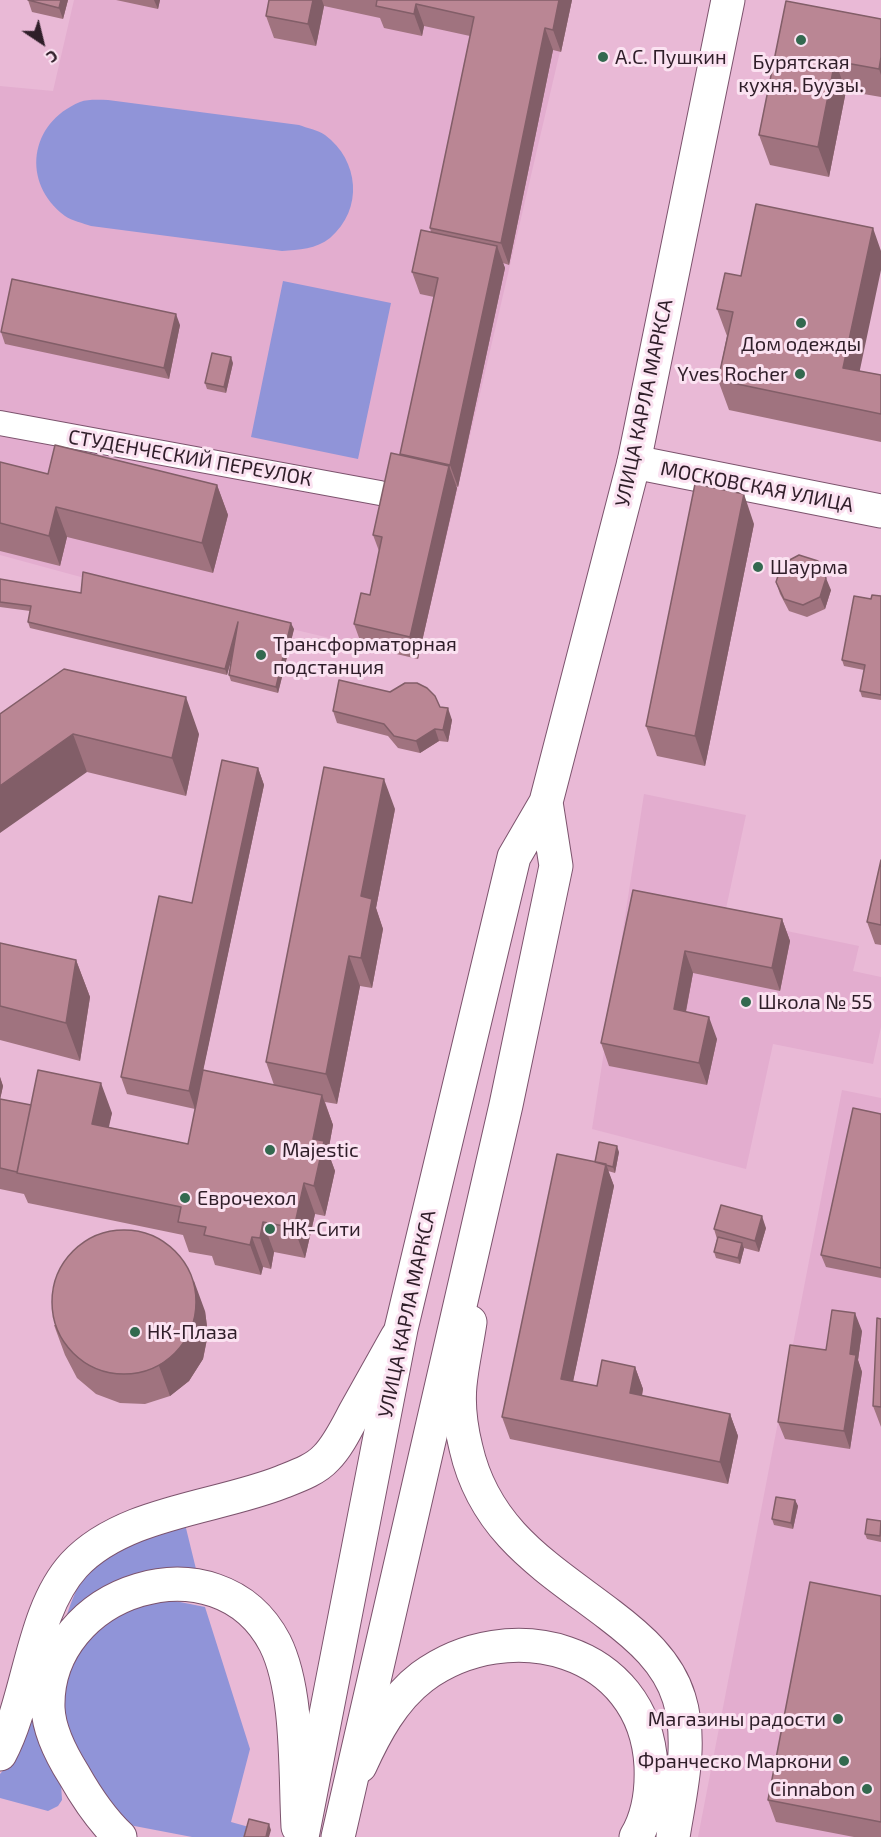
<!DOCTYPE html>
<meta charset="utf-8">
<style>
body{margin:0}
#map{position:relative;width:881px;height:1837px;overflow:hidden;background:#e9b9d6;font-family:"Exo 2",sans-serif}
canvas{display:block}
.north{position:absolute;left:12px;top:12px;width:60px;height:60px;-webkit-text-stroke:4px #fbe2f1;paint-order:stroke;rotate:145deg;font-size:16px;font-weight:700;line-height:24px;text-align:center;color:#2f1e29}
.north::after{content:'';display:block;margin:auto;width:21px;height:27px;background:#2f1e29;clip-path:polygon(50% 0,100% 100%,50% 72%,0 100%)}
</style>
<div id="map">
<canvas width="881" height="1837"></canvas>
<div class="north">С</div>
</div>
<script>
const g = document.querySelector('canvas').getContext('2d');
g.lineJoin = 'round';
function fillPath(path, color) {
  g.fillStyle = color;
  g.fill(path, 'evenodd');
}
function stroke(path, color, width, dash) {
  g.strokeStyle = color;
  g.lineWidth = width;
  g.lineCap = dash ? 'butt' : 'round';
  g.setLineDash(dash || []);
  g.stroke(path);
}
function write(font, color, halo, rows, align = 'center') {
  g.font = font + ' "Exo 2",sans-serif';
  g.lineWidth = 6;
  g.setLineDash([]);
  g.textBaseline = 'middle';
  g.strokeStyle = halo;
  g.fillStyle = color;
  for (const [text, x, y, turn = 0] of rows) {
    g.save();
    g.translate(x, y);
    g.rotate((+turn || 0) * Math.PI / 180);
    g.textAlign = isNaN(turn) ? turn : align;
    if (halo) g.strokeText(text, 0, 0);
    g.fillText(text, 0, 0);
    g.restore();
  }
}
const built = new Path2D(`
 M74,0H572L418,659L136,592L0,555V86L53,91Z
 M644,794L746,815L724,918L859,946L853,971L881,977V1027L873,1064L773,1044L746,1169L592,1129Z
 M842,1090L881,1098V1837H698Z`);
const green = new Path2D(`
 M108,100L299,125C307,128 318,130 325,135C359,160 364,209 330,238C316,249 299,250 282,251L91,226C83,223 72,221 65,216C21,183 29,123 80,102C88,99 99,100 108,100Z
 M283,281L391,303L358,459L251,437Z
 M185,1524L196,1569H170L61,1633C66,1618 71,1600 79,1585C101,1548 147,1537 185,1524Z
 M170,1600L205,1607L250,1749L231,1822L249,1827L246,1837H192L124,1824L99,1797L62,1720L64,1688L80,1647L125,1609Z
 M35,1698L61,1783L62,1800L58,1806L48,1811L0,1798V1774L12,1760Z`);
const street = new Path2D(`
 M0,423L380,493`);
const secondary = new Path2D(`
 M634,462L881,511
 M470,1322C467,1343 462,1364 460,1385C458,1406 461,1428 466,1448C485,1532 547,1567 610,1615C639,1637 668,1662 679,1698C693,1743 680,1792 673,1837
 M0,1754C30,1698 31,1612 74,1565C123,1512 217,1508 282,1482C297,1476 315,1470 326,1458C338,1446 347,1427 355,1412C369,1387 383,1362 397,1337
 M360,1766C375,1733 393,1699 422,1677C509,1613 645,1648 651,1766C652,1791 649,1815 636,1837
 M120,1837C101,1819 87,1798 74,1775C62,1756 49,1731 48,1708C45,1589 218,1534 275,1643C299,1691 295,1774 298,1827`);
const primary = new Path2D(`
 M302,1837L401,1329L514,857L546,802L634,462L728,0
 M338,1837L506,1105L556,866L546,802`);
const wall = new Path2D(`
 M28,0H68L63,19L32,12Z
 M116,0H160L158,9Z
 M269,0H572L561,52L553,50L509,265L503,263L505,268L458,487L456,486L457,488L418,659L362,646L354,624L370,595L379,551L373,535L401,455L400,454L434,297L420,294L412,272L431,232L430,228L470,36L424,26L422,36L384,28L380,18L324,6L316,46L274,38L266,16Z
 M786,1L881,19V97L846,91L829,177L770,165L759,135Z
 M725,273L860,371L881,375V442L729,410L718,380L727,336L717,309Z
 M180,325L169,379L5,344L1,332Z
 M233,363L226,393L207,389L205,383Z
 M0,462L48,474L217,485L228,515L213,573L67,537L60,566L0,551Z
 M754,524L705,766L657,756L646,726Z
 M0,579L294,629L278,693L231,681L229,675L232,657L227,675L30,628L28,622L30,611L0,607Z
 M776,582L831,590L825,609L807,617L789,611L780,594Z
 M881,596V700L862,697L860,691L864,670L844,666L842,660L871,599Z
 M440,707L452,720L448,742L439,741L420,753L398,748L388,736L337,723L333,711Z
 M0,714L199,734L186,796L87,772Z
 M258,768L264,785L203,1070L274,1085L266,1062L395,809L376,908L383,929L372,988L360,986L337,1104L325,1102L333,1125L328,1152L335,1171L325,1216L315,1214L305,1258L274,1252L271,1269L263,1267L261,1275L215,1265L212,1256L189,1252L183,1235L28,1203L24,1194L0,1189V1077L3,1086L0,1099L31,1105L112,1113L108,1127L188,1144L195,1109L127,1094L121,1077L192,903Z
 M881,860V945L875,944L867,922Z
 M633,890L782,919L790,941L780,991L693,973L686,1012L717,1039L707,1085L609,1066L601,1043Z
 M0,943L76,960L90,997L80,1061L0,1040Z
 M881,1114V1278L826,1267L821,1255Z
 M619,1152L615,1173L608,1171L614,1186L573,1381L597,1386L635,1367L643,1389L642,1396L730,1414L738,1436L728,1484L510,1439L502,1417L595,1162Z
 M766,1228L759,1252L744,1248L740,1264L716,1258L714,1252L717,1239L714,1229Z
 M205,1311L208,1334L203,1359L189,1381L170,1396L145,1404L120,1403L96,1394L77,1378L65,1355L54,1325Z
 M881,1319V1427L873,1406Z
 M862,1331L858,1360L862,1372L850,1449L785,1439L778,1422L826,1350Z
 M795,1500L798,1506L793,1529L774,1525L772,1519Z
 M881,1521V1542L867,1539L865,1534Z
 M881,1596V1837H854L776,1822L768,1800Z`);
const shadedWall = new Path2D(`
 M61,0H68L63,19L59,8Z
 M154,0H160L158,9Z
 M313,0H322L324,6L316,46L308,24Z
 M559,0H572L561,52L553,30Z
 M416,4L424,26L422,36L414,14Z
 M545,28L553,50L509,265L501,243Z
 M881,57V75L879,69Z
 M835,61L846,91L829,177L818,147Z
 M873,228L881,251V270L854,398L843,368Z
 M497,246L505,268L458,487L450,465Z
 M176,314L180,325L169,379L164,368Z
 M231,357L233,363L226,393L224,387Z
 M449,466L457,488L418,659L410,637Z
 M217,485L228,515L213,573L202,543Z
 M744,494L754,524L705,766L695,736Z
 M56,507L67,537L60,566L49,536Z
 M826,578L831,590L825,609L820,597Z
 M238,622L240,628L227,675L225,669Z
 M291,623L294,629L278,693L276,687Z
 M186,697L199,734L186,796L172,758Z
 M448,708L452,720L448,742L443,730Z
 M435,729L439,741L420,753L416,741Z
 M73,734L87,772L0,833V786Z
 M258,768L264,785L195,1109L189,1091Z
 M384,779L395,809L376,908L383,929L372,988L361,958V896Z
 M782,919L790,941L780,991L772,968Z
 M685,951L693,973L682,1031L674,1009Z
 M349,956L360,986L337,1104L326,1074Z
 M76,960L90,997L80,1061L66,1023Z
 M709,1017L717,1039L707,1085L699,1063Z
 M0,1077L3,1086L0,1100Z
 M101,1083L112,1113L103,1154L92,1124Z
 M322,1095L333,1125L328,1152L335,1171L325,1216L314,1186L313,1139Z
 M617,1146L619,1152L615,1173L613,1167Z
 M606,1164L614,1186L569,1401L561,1379Z
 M304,1183L315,1214L305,1258L294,1228Z
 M762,1216L766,1228L759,1252L755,1241Z
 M263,1222L274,1252L271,1269L260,1238Z
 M252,1237L263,1267L261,1275L250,1245Z
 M742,1243L744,1249L740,1264L738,1258Z
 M194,1281L205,1311L208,1334L203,1359L189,1381L170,1396L159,1366Z
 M855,1313L862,1331L858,1360L862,1372L850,1449L844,1431L850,1354Z
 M635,1367L643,1389L638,1415L630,1393Z
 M730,1414L738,1436L728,1484L720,1462Z
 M795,1500L798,1506L793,1529L791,1523Z
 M269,1824L271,1830L269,1837H266Z`);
const building = new Path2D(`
 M28,0H61L59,8Z
 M269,0H313L308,24L266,16Z
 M377,0H559L553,30L545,28L501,243L430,228L474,17L416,4L414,14L376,6Z
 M786,1L881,19V57L879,69L835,61L818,147L759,135Z
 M756,204L873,228L843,368L881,375V414L718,380L733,312L717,309L725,273L741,276Z
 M421,230L497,246L450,465L400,454L438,278L412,272Z
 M12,279L176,314L164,368L1,332Z
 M212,353L231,357L224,387L205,383Z
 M55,445L217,485L202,543L56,507L49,536L0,523V462L48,474Z
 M391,453L449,466L410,637L354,624L361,593L370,595L382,537L373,535Z
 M695,484L744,494L695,736L646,726Z
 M799,555L818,561L826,578L820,597L803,605L784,599L776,582L782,564Z
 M83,572L291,623L276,687L229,675L238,622L225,669L28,622L31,606L0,602V579L81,593Z
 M872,595L881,596V695L860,691L865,665L842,660L854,596L871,599Z
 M64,669L186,697L172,758L73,734L0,786V714Z
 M339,680L390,692L405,683H417L427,688L435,696L440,707L448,708L443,730L435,729L416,741L394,736L384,724L333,711Z
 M222,760L258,768L189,1091L121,1077L159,896L192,903Z
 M324,767L384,779L361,896L372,899L361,958L349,956L326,1074L266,1062Z
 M881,860V925L867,922Z
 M633,890L782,919L772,968L685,951L674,1009L709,1017L699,1063L601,1043Z
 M0,943L76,960L66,1023L0,1006Z
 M38,1070L101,1083L92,1124L188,1144L203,1070L322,1095L313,1139L324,1141L314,1186L304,1183L294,1228L263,1222L260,1238L252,1237L250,1245L204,1235L206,1227L178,1222L181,1207L17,1173Z
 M0,1099L31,1105L17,1172L0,1168Z
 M853,1108L881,1114V1268L821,1255Z
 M599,1142L617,1146L613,1167L595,1162Z
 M557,1154L606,1164L561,1379L597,1386L602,1360L635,1367L630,1393L730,1414L720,1462L502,1417Z
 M721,1205L762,1216L755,1241L714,1229Z
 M52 1302a72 72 0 1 1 144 0a72 72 0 1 1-144 0Z
 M718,1237L742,1243L738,1258L714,1252Z
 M832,1310L855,1313L850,1354L856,1355L844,1431L778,1422L790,1345L826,1350Z
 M877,1318L881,1319V1407L873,1406Z
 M776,1497L795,1500L791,1523L772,1519Z
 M867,1519L881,1521L880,1536L865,1534Z
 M810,1582L881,1596V1822L768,1800Z
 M249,1819L269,1824L266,1837H244Z`);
const markers = [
 [801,40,6,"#33694f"],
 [603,57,6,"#33694f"],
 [801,323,6,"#33694f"],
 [800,374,6,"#33694f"],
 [758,567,6,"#33694f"],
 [261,655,6,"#33694f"],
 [746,1002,6,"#33694f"],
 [270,1150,6,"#33694f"],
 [185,1198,6,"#33694f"],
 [270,1229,6,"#33694f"],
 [135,1332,6,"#33694f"],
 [838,1719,6,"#33694f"],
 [844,1761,6,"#33694f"],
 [867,1789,6,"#33694f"]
];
const poiNames = [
 ["А.С. Пушкин",615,57],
 ["Бурятская",801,62,"center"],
 ["кухня. Буузы.",801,85,"center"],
 ["Дом одежды",801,344,"center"],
 ["Yves Rocher",788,374,"right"],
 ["Шаурма",770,567],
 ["Трансформаторная",273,644],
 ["подстанция",273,667],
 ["Школа № 55",758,1002],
 ["Majestic",282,1150],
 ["Еврочехол",197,1198],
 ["НК-Сити",282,1229],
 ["НК-Плаза",147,1332],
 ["Магазины радости",826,1719,"right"],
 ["Франческо Маркони",832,1761,"right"],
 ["Cinnabon",855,1789,"right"]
];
const streetNames = [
 ["УЛИЦА КАРЛА МАРКСА",644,403,-78],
 ["СТУДЕНЧЕСКИЙ ПЕРЕУЛОК",190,458,10],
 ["МОСКОВСКАЯ УЛИЦА",757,487,11],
 ["УЛИЦА КАРЛА МАРКСА",407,1314,-78]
];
fillPath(built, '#e3adcf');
fillPath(green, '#9094d8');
stroke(street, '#7c536d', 26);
stroke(secondary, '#7c536d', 35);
stroke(primary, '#7c536d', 35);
stroke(street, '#fff', 24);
stroke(secondary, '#fff', 33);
stroke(primary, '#fff', 33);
fillPath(wall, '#a0737f');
fillPath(shadedWall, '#825e68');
fillPath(building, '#ba8694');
stroke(building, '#825e68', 1.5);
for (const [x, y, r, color] of markers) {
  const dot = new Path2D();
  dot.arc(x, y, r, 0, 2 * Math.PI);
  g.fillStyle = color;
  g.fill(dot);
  stroke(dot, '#fbe2f1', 2);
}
write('20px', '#2f1e29', '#fbe2f1', poiNames, 'left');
write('20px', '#2f1e29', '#fbe2f1', streetNames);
</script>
